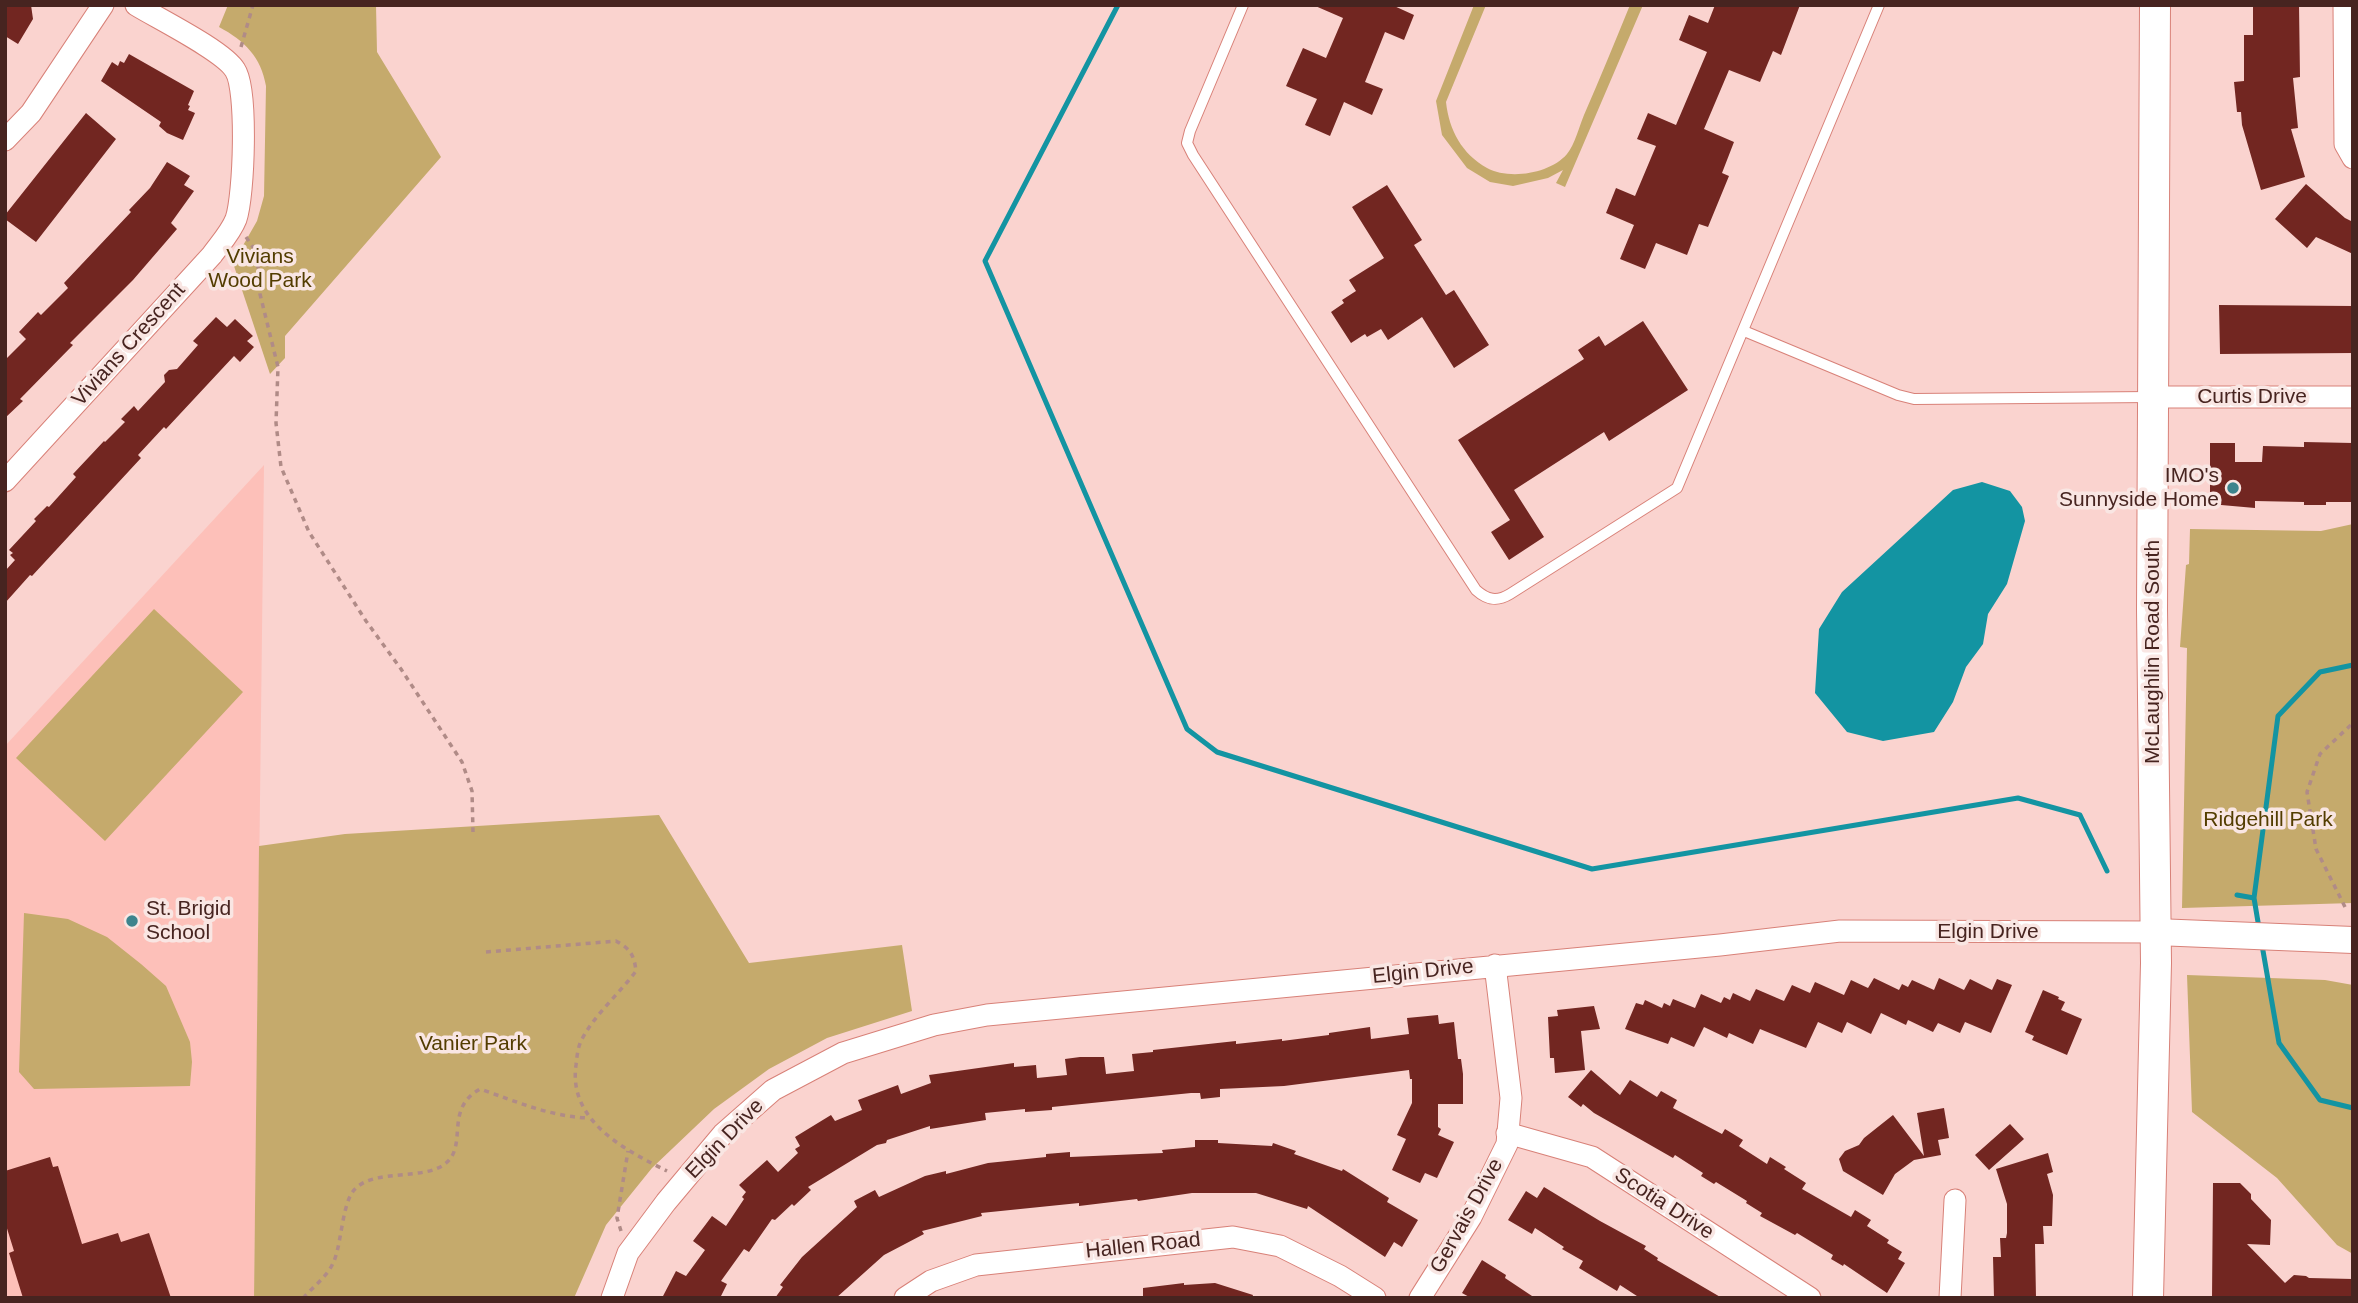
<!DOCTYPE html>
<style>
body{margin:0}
#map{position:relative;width:2358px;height:1303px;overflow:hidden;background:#fad3cf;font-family:Arial,sans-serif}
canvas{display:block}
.frame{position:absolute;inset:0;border:7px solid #472420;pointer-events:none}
</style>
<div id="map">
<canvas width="2358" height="1303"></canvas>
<div class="frame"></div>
</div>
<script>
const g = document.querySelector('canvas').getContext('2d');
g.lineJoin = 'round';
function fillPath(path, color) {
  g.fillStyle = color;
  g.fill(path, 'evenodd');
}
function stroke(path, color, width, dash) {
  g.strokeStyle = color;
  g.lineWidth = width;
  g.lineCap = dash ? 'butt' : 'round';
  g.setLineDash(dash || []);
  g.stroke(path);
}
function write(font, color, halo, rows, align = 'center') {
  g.font = font + ' Arial,sans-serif';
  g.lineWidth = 7;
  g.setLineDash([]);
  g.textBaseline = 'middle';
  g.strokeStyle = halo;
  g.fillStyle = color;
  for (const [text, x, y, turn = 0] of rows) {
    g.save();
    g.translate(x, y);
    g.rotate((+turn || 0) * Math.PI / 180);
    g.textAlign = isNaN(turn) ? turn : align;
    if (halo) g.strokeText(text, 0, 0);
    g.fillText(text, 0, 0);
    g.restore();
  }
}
const built = new Path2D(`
 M264,465L254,1298H5V746Z`);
const green = new Path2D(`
 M228,5H376L377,52L441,157L285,336V358L270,374L233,263L257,221L264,196L266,86C261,57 245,41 219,27Z
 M1474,5H1486L1446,102C1449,130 1462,154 1487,168C1509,180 1550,174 1567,154C1575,144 1579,127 1584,115C1600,78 1615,42 1630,5H1643L1565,187L1556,183L1563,170L1548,178L1513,186L1490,182L1467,168L1442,135L1436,101Z
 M2353,524V903L2182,908L2187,648L2180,647L2186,565L2189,564L2190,529L2321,531Z
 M154,609L243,692L105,841L16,758Z
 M659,815L749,963L902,945L912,1011L827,1038L769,1069L714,1109L652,1168L606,1225L574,1298H254L259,846L345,834Z
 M24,913L68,919L107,937L141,964L166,986L190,1042L192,1062L190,1086L34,1089L19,1072Z
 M2187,975L2325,980L2353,985V1254L2337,1245L2277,1178L2192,1112Z`);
const water = new Path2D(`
 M1982,482L2010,491L2022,507L2025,521L2007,584L1988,614L1983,644L1966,667L1953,702L1934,732L1883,741L1847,732L1815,693L1819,629L1842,592L1953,490Z`);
const stream = new Path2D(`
 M1118,5L985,261L1187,729L1217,752L1592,869L2018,798L2080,815L2107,871
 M2237,895L2254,898
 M2259,928L2254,898L2278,716L2320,672L2353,665
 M2262,945L2279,1043L2320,1100L2353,1108`);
const building = new Path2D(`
 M8,5H31L33,19L18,44L5,36V10Z
 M1313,5H1392L1414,15L1404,40L1385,32L1365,82L1383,89L1372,115L1344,102L1330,136L1305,125L1317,99L1286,86L1303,48L1326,58L1343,18Z
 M1715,5H1800L1781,55L1773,51L1760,82L1729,70L1704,129L1734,142L1722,173L1729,176L1708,227L1699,224L1687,255L1656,243L1645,269L1620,259L1634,225L1606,213L1616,188L1635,196L1656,146L1637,139L1648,113L1676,125L1707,52L1679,40L1689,15L1708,23Z
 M2253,5H2299L2300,77L2293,78L2298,128L2291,129L2305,177L2261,190L2242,125L2241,112H2237L2234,82L2244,81V35H2253Z
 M129,54L194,91L188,105L190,106L188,110L195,113L183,140L167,133L159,126L161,122L101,81L112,62L118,66L120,61L124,63Z
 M86,113L116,139L36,242L5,219V215Z
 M167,162L190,176L184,185L194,191L171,223L177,229L133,280L70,343L73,345L20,399L23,401L5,418V360L26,339L19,332L38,312L41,315L68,288L64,283L131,212L129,210L150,188Z
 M2306,184L2345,218L2353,222V254L2316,237L2307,248L2275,219Z
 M1387,185L1422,240L1414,245L1446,295L1454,290L1489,345L1454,368L1422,317L1388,340L1381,329L1367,337L1365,334L1351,343L1331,312L1344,303L1342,300L1356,291L1349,280L1384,258L1352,207Z
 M2219,305L2353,306V353L2220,354Z
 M216,317L227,327L235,319L253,336L247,341L254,347L240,362L234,356L166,429L164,427L138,455L141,458L32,576L30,575L5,603V571L15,560L10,555L13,553L9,550L36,521L34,519L47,506L49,507L76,477L73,474L104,441L105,442L125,422L121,419L134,406L138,411L165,382L164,375L169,370L177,369L198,345L193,341Z
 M1643,321L1688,390L1609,441L1604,432L1514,490L1544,537L1509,560L1491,532L1510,520L1458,440L1584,359L1578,350L1599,336L1605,346Z
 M2304,442L2353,443V502H2326V505H2304V502L2255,501V508L2210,504V443H2235V462H2262L2263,446L2304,447Z
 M1874,978L1899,990L1902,984L1908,987L1912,980L1934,990L1939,978L1964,990L1970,979L1992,990L1997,979L2012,985L1991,1033L1965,1022L1960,1033L1938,1023L1933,1032L1908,1020L1906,1025L1881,1013L1871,1034L1847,1022L1842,1033L1818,1022L1806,1048L1760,1029L1753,1044L1729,1033L1727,1038L1704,1027L1694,1047L1671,1037L1668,1044L1625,1029L1636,1003L1643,1005L1645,1000L1662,1008L1664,1003L1670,1006L1673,999L1695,1008L1701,994L1721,1003L1724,997L1730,1000L1733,993L1750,1001L1756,989L1784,1001L1792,985L1810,993L1815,982L1844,995L1851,980L1868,988Z
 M2043,990L2059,997L2058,999L2065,1002L2061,1010L2082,1019L2067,1055L2032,1040L2034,1036L2025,1032Z
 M1594,1006L1600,1029L1581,1031L1585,1070L1555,1073L1554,1058H1550L1548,1017L1558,1016L1557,1010Z
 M1438,1015L1439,1024L1454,1022L1458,1059H1461L1463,1074V1104H1438V1127L1441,1129L1438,1135L1454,1142L1437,1178L1425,1173L1420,1183L1392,1170L1406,1139L1397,1135L1412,1103V1079H1410L1409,1070L1284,1086L1220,1089V1097L1201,1099L1200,1093H1191L1052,1107V1110L1025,1112V1109L985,1113L986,1120L930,1129V1126L887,1140L886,1143L877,1145L808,1187L811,1190L794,1206L792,1204L775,1220L772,1219L749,1252L744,1249L721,1281L727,1284L720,1298H662L676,1271L686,1276L705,1250L693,1241L703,1228L712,1216L726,1226L744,1199L742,1197L746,1192L739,1185L767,1160L778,1172L798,1153L795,1149L800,1146L795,1137L831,1115L835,1121L862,1110L858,1100L898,1085L901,1094L931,1083L929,1075L1014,1063V1067L1036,1065L1037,1078L1067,1075L1065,1059L1080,1057H1104L1106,1074L1134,1071L1132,1054L1153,1052V1050L1236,1041V1044L1282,1039V1041L1329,1035V1033L1370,1027L1371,1039L1409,1034L1407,1018Z
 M1591,1070L1620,1095L1630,1080L1657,1097L1661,1091L1677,1100L1673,1108L1722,1134L1725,1129L1743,1140L1739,1146L1767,1164L1770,1157L1786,1167L1784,1169L1806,1183L1802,1189L1851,1217L1855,1210L1871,1220L1867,1226L1889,1240L1887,1243L1902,1252L1898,1259L1905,1263L1887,1293L1844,1264L1843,1266L1831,1259L1833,1255L1797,1233L1795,1235L1760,1216L1762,1213L1746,1203L1747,1201L1716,1182L1714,1184L1701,1176L1703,1173L1675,1155L1673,1158L1645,1142L1594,1113L1583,1104L1581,1107L1568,1097Z
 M1944,1108L1949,1138L1938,1140L1941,1155L1914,1160L1895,1174L1883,1195L1843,1171L1839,1159L1845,1151L1859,1145L1864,1138L1893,1115L1924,1156L1917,1113Z
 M2010,1124L2024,1139L1989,1170L1975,1155Z
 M1195,1140H1218V1143L1272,1146L1273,1143L1296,1151L1294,1154L1342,1171L1343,1169L1389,1198L1387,1202L1418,1220L1402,1247L1394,1242L1385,1257L1308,1206L1307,1209L1256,1193H1192L1138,1201L1137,1199L1079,1206V1203L981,1213L982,1216L922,1231L924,1234L884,1255L836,1298H775L783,1287L780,1285L802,1257L857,1207L854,1201L875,1190L879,1197L925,1176L946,1171V1174L988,1163L1046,1157V1154L1070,1152V1157L1163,1153L1162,1150L1195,1147Z
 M2048,1153L2053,1172L2047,1174L2053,1195L2052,1226H2043L2044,1244H2035L2036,1298H1994L1993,1257H2001L2000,1238H2006L2007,1233V1204L1996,1169Z
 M50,1157L53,1167L58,1166L82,1244L118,1233L121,1242L149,1233L171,1298H23L9,1253L14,1251L5,1222V1171Z
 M2213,1183H2240L2251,1194V1199L2271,1220L2270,1245L2247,1244L2285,1283L2294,1275L2306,1276L2309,1278L2353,1279V1298H2212Z
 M1544,1187L1600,1221L1646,1246L1644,1249L1658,1258L1657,1260L1722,1298H1640L1620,1285L1617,1291L1579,1268L1583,1261L1562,1249L1564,1247L1535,1228L1532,1234L1508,1220L1526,1191L1537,1198Z
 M1482,1260L1506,1275L1505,1278L1535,1298H1471L1462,1293Z
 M1184,1283V1285L1215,1283L1253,1295L1252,1298H1143V1288Z`);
const path = new Path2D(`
 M241,47L253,5
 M246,237L257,253L260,294L278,367L276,423L281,467L309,532L366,621L401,669L462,762L472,791L473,832
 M2345,907L2316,849L2307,792L2320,754L2353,723
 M486,952L616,941C630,949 634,954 636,971C619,994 596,1013 582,1039C578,1046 577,1056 576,1065C568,1121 625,1150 667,1171
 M621,1231L617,1218L628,1151
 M303,1298C314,1286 328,1276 334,1261C342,1242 342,1202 355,1189C375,1168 426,1181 446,1163C468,1145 444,1109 480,1089C518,1102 548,1116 588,1118`);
const service = new Path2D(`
 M1243,5L1190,131L1187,143L1193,155L1476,590C1487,600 1497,602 1510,594L1677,488L1879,5
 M1744,331L1898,395L1914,399L2151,397`);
const minor = new Path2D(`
 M2344,5L2345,144L2353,158
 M5,140L31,113L103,5
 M2152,397H2353
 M5,481L212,255C220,244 231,232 236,219C244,196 248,89 235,70C224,51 157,18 136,5
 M1507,1133L1592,1157L1810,1298
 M612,1298L628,1253L666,1202L723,1134L773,1090L843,1053L934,1025L987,1015L1720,945L1840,931L2156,932
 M905,1298L931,1281L976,1265L1233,1237L1280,1246L1340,1276L1375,1298
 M1420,1298L1471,1217L1507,1144L1511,1098L1495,965
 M1950,1298L1955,1200`);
const tertiary = new Path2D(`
 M2156,932L2353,940`);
const secondary = new Path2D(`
 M2148,1298L2156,963L2152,609L2155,5`);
const markers = [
 [2233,488,7,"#3d848d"],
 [132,921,7,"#3d848d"]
];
const parkNames = [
 ["Vivians",260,257],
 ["Wood Park",260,281],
 ["Ridgehill Park",2268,820],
 ["Vanier Park",473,1044]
];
const streetNames = [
 ["Vivians Crescent",129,345,-48],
 ["Curtis Drive",2252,397],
 ["McLaughlin Road South",2153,652,-90],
 ["Elgin Drive",1988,932],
 ["Elgin Drive",1423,972,-6],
 ["Elgin Drive",725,1139,-46],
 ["Scotia Drive",1664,1204,33],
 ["Gervais Drive",1467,1216,-61],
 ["Hallen Road",1143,1246,-6]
];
const poiNames = [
 ["IMO's",2219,476],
 ["Sunnyside Home",2219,500],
 ["St. Brigid",146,909,"left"],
 ["School",146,933,"left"]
];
fillPath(built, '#fdc0b9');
fillPath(green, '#c5aa6c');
fillPath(water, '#1394a2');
stroke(stream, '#1394a2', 5);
fillPath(building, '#722621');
stroke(service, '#d88178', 12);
stroke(minor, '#d88178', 23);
stroke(tertiary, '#d88178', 28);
stroke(secondary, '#d88178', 32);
stroke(path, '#b08b87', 3.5, [5, 5]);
stroke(service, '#fff', 10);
stroke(minor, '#fff', 21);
stroke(tertiary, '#fff', 26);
stroke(secondary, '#fff', 30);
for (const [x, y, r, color] of markers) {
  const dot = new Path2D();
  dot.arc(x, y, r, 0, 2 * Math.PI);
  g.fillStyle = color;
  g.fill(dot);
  stroke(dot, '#f9e6e3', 2.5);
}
write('21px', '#533d00', '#f9e6e3', parkNames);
write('21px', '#472420', '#f9e6e3', streetNames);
write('21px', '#472420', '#f9e6e3', poiNames, 'right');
</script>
